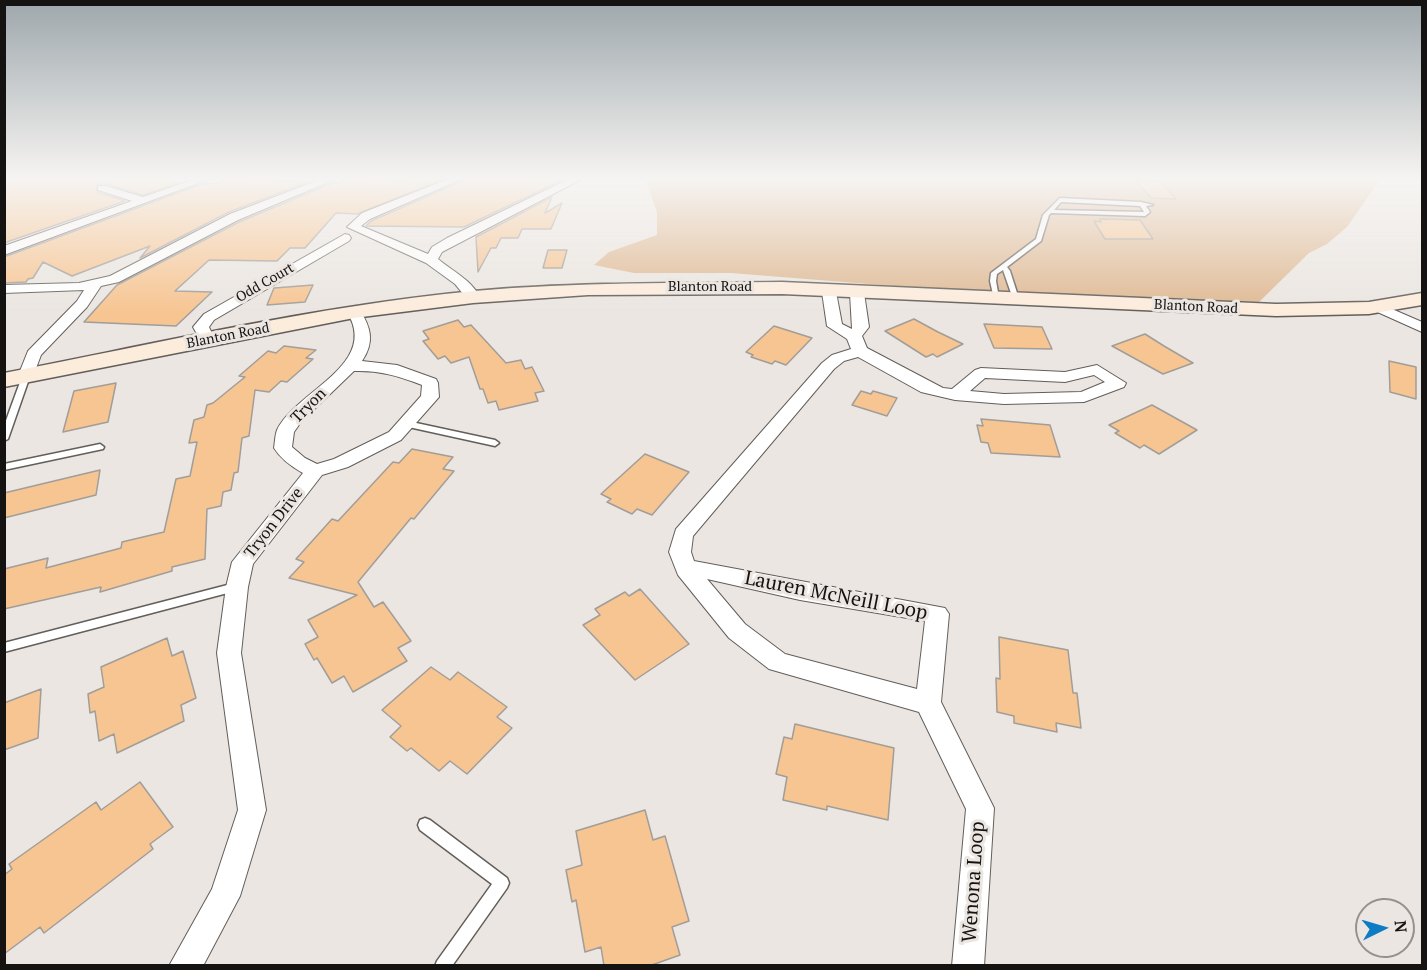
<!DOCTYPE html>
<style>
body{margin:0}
#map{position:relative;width:1427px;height:970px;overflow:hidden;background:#ebe6e1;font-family:"PT Serif",serif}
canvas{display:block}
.frame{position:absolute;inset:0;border:6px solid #151312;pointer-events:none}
.north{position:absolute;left:1355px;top:898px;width:60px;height:60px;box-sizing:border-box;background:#ebe6e1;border:2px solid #95928e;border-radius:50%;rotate:85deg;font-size:16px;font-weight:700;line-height:24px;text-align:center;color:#151312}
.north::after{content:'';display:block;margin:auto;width:21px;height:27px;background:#0e7bc5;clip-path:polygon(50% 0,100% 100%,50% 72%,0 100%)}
</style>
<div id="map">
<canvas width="1427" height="970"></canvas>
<div class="frame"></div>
<div class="north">N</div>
</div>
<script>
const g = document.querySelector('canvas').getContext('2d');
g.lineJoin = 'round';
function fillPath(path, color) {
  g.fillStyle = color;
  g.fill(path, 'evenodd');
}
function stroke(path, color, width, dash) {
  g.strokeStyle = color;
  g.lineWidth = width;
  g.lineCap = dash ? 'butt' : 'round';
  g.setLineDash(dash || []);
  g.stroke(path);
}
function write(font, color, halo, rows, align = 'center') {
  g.font = font + ' "PT Serif",serif';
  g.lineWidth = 6;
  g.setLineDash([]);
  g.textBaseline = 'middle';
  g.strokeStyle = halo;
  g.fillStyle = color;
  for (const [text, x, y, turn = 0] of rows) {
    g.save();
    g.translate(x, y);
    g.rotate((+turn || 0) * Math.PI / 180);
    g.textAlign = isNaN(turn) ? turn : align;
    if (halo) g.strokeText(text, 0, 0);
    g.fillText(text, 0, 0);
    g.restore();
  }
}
const green = new Path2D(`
 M647,178H1381L1347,227L1327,244L1309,253L1259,302L969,292L731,273H634L594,265L609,252L657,235V212L645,179Z`);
const building = new Path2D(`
 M4,178H171V182L178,183L143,195L107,184H98L96,186L97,192L125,201L4,243Z
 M225,178L308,182L229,212L140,258L150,246L72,276L43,262L33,278L28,279L26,282L4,283V257L202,184L218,183Z
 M346,178L405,181L408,178H446L357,214L336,213L305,248H290L277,261L209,260L175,291L212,292L176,326L84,322L117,285L239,222L332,183H340Z
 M466,178H561L560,181L464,227L366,226L371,221L465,180Z
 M1136,180L1160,181L1176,199L1151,198Z
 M552,197L545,213L562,203L551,229H522L518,238H501L496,248H491L478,272L476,237Z
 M1100,219L1140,220L1153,239H1105L1094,221L1101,222Z
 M548,250H567L562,268H543Z
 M313,285L305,302L267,305L274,288Z
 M914,319L938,332L963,344L937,357L933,354L926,357L885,331Z
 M458,320L464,327L471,325L506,363L521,360L525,369L532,367L544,391L535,393L538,401L499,410L496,401L488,403L483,389H480L469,357L451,363L445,356L438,359L423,341L429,339L423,331Z
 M984,324L1042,327L1052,349L994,348Z
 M774,326L812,338L786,365L775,361L772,364L751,357L753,355L746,352Z
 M1145,334L1164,346L1193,363L1163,374L1112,346Z
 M284,346L316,350L306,358L313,359L287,382L281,381L269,392L255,390L249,436L242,438L238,472L234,473L231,490L223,492L221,506L207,509L205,559L172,567V571L100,592L101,587L4,609V569L48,558L46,568L121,548L122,542L164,532L176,479L190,476L197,442L189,443L194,420L204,417L207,405L213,403L245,377L239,376L268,351L276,353Z
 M1389,361L1416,367V399L1390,392Z
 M116,383L108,422L63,432L74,391Z
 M861,391L871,394L873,391L897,398L887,416L852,405Z
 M1152,405L1197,430L1159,454L1144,445L1140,448L1115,433L1119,431L1109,425Z
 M981,419L1050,425L1060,457L991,453L988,443L981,442L977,425L983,426Z
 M412,449L453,457L443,469L454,471L414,519L411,518L358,582L374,607L383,602L411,641L398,648L407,661L353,692L344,676L332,683L317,658L314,660L305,644L318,637L308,620L357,595L289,578L304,562L296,559L332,519L338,521L393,462L399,463Z
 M645,454L689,472L652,515L637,509L632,514L607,502L611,499L601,494Z
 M100,470L96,495L4,518V493Z
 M640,589L689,644L635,680L583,625L600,615L595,609L625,592L629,596Z
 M999,637L1068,650L1073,693H1077L1081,728L1056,723L1057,732L1014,723V716L997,712L996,678L1000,679Z
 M167,638L172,656L183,651L196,698L181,705L184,721L117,753L114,734L99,741L95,711L90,713L88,694L104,687L101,667Z
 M431,667L450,680L458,672L507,707L497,717L512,728L467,774L450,761L439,771L411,748L407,751L390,737L401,726L382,710Z
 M41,689L38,738L4,750V703Z
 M795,724L894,748L888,820L827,806V810L783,800L787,777L776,774L784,737L792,739Z
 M140,782L173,827L150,844L153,849L44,933L40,927L4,954V875L12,869L9,864L96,802L101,810Z
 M645,810L653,840L665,836L689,921L672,927L680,955L649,966H604L601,947L585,952L576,900L572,902L566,870L582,865L576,831Z`);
const lane = new Path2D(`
 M1060,198L1141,202L1153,205L1146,206L1150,212L1145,216L1051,213L1049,215L1041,241L1007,267L1010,271L1019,299L1016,301L1013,299L1003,270L997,274L996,281L999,298L998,299H994L990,281L991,273L1036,239L1043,215ZM1061,202L1140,206L1144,212L1054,210Z
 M23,374H26L30,376L8,439L4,441V426Z
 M407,421L495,440L499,443L495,446L404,426L403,424Z
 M100,444L104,447L103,449L4,470V464Z
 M235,583L239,584L240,587L239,590L4,652V643Z
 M425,818L430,820L507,878L509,883L507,888L452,966H435L437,961L492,884L420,830L418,825L420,820Z`);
const street = new Path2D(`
 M198,178H212L4,255V246L132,201L98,190V186H106L143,197Z
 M324,178H338L238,220L119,282L101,286L87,307L41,355L32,379L26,381L18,376L28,351L77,301L84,290L4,293V285L79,283L110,276L230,214Z
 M451,178H464L370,219L361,226L428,254L432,247L447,238L571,178H584L442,252L438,259C454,272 470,279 480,297L473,301L468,300L455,284L426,263L347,227L362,213Z
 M345,234L349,235L351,238L349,241L214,320L209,327L215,340L207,345L202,343L193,327L204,314Z
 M829,288L836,292L842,324L852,329L850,293L857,289L864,293L869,327L862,336L867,348L943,388L952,389L975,370L981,368L1065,372L1097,365L1126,383L1124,387L1084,402L1004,404L955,400L921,392L858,357L844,361L834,369L693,536L691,552L694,561L945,608L949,614L941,702L994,808L984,966H952L966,809L919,712L769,669L729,638L678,575L669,552L676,529L822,363L832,355L851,349L847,339L827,326L822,292ZM1094,375L1105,382L1081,392L1004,394L970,391L985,378L1065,382ZM707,579L800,600L925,621L917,689L785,654L745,624Z
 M1378,303L1422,322V332L1373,310L1371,307L1373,304Z
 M354,308L359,309C371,327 375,342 362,361L397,365L436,379L438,383L439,397L401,440L348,467L322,475L253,564L248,587L241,653L266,810L240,896L203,966H169L212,889L238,810L217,653L226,587L232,562L303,473C292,467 281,459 274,448C275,442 275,435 277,430C297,390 380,365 347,312ZM354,371C379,370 399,376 422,385L421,396L389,432L334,459L317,464L305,458L292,447L294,432L301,422Z`);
const secondary = new Path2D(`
 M782,282L1276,304L1369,302L1422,293V305L1369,314L1276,316L782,294L588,295L473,303L354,318L4,387V373C159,343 317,306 474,291C576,282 679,283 782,282Z`);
const farStreetnames = [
 ["Odd Court",265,283,-30],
 ["Blanton Road",710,287],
 ["Blanton Road",1196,307,3],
 ["Blanton Road",228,336,-11]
];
const streetNames = [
 ["Tryon",309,406,-45],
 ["Tryon Drive",274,523,-52]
];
const nearStreetnames = [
 ["Lauren McNeill Loop",836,596,11],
 ["Wenona Loop",974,882,-86]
];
fillPath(green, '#dfb993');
fillPath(building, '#f7c592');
stroke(building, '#a19d98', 1.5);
stroke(lane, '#625e5a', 3);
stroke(street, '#625e5a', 2);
stroke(secondary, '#625e5a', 3);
fillPath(lane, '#fff');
fillPath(street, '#fff');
fillPath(secondary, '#fcecdc');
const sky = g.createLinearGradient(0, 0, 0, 313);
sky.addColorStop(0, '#9ea7ac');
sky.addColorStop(0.57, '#f6f4f2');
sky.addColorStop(1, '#f6f4f200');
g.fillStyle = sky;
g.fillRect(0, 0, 1427, 313);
write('14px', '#151312', '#ebe6e1', farStreetnames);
write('16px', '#151312', '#ebe6e1', streetNames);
write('20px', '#151312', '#ebe6e1', nearStreetnames);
</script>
